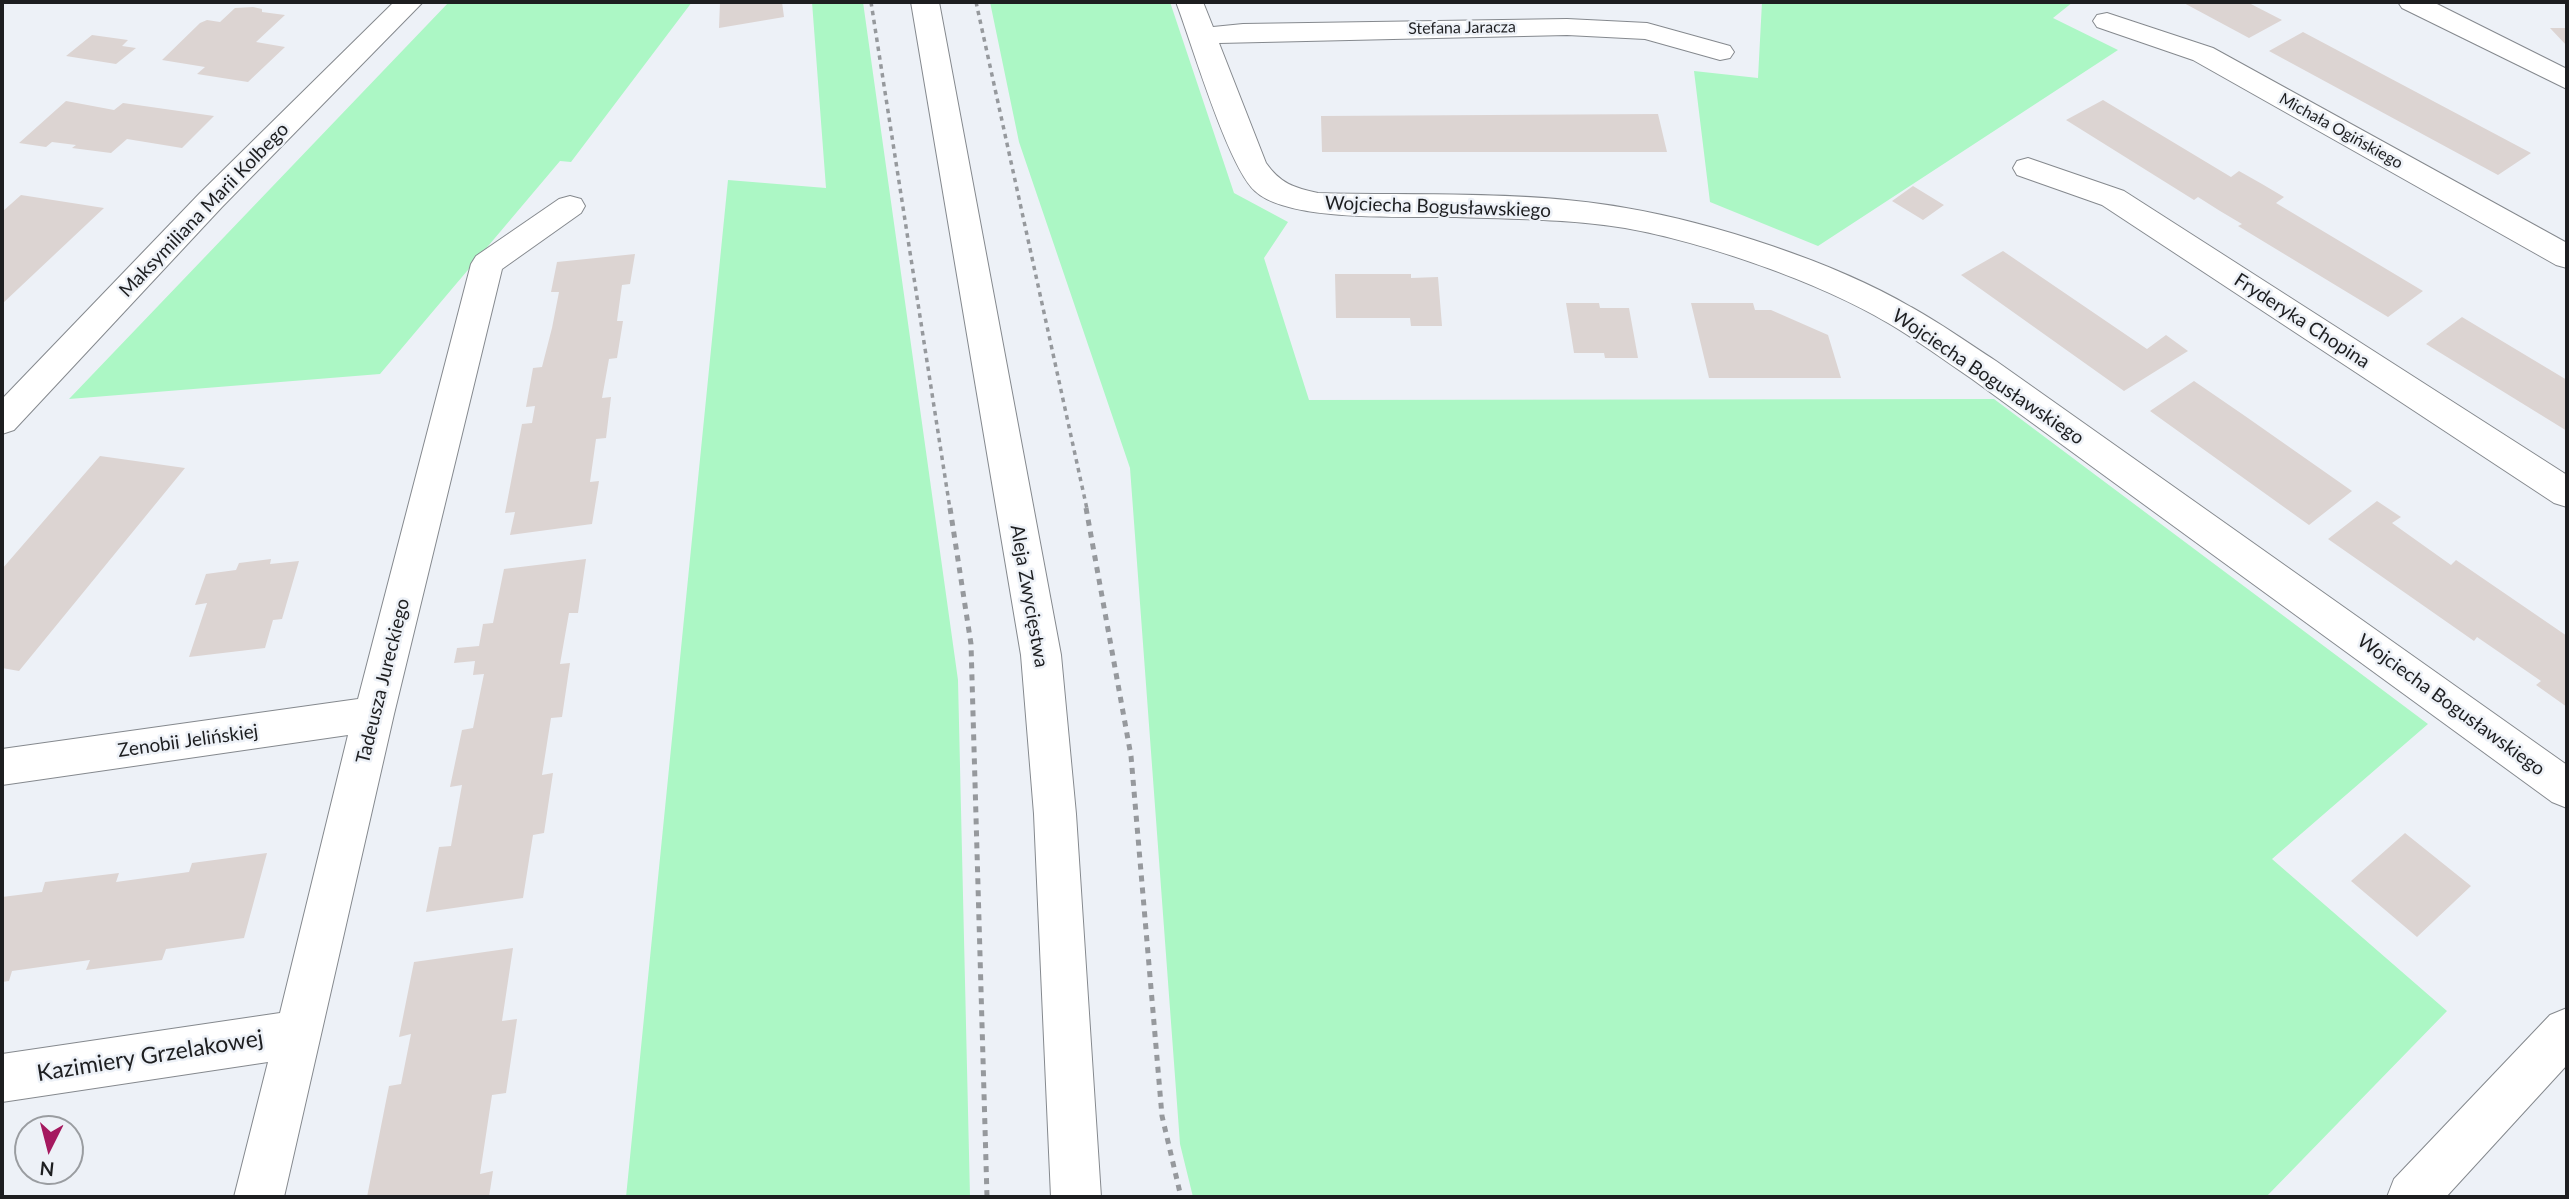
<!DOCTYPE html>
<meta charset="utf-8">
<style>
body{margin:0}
#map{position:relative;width:2569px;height:1199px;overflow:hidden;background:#edf1f7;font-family:Lato,sans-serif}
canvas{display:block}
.frame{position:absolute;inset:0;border:4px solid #1d1e20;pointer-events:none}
.north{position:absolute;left:14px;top:1115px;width:70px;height:70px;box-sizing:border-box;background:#edf1f7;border:2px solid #9a9da1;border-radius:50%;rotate:186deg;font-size:19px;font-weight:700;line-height:28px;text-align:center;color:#1d1e20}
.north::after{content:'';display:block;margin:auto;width:24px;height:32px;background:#a5195f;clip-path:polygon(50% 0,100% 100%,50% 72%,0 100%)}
</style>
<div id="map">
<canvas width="2569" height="1199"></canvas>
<div class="frame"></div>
<div class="north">N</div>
</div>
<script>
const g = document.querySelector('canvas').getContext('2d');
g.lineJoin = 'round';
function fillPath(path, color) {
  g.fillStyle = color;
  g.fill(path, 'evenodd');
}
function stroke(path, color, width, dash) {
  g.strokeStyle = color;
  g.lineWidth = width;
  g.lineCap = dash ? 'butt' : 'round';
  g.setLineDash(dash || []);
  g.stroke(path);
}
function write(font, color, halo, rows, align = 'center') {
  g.font = font + ' Lato,sans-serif';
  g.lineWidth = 5;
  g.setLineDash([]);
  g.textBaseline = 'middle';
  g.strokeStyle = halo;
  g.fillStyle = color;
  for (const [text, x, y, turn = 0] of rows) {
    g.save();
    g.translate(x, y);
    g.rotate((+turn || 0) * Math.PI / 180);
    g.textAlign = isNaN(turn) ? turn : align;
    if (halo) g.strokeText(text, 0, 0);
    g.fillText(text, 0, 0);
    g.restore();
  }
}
const green = new Path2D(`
 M449,2H692L571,162L560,161L380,374L69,399Z
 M812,2H863L958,680L970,1197H626L728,180L826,188Z
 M990,2H1170L1234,193L1288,222L1264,258L1309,400L1994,399L2428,724L2272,859L2447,1011L2266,1197H1193L1180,1144L1130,468L1019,142Z
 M1762,2H2073L2053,18L2118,50L1818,246L1710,202L1694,71L1758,78Z`);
const building = new Path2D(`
 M720,2H782L784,17L719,28Z
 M2182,2H2247L2282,20L2249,38Z
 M253,7L262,9V12L285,15L256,42L285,47L248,82L197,74L205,67L162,60L200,23L207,20L220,22L235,8Z
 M2550,28H2567V46Z
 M2303,32L2482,127L2531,153L2498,175L2269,51Z
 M92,35L128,40L122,46L136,48L116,64L66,56Z
 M2103,100L2231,177L2239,171L2262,184L2284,197L2276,203L2423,291L2388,317L2238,226L2242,224L2220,211L2198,197L2194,200L2066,120Z
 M66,101L114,110L123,103L214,116L182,148L127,139L111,153L72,148L76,145L52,142L46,147L19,143Z
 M1658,114L1667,152H1322L1321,116Z
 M1913,186L1944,205L1923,220L1892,201Z
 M21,195L104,208L2,304V212Z
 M2003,251L2147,349L2166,335L2188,351L2124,391L1961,275Z
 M635,254L630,284L622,285L617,321H623L617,358L609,359L602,398L611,397L606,438L596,439L590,482L599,481L592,524L510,535L515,512L505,513L522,424L532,423L535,406L526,407L533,368L542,367L552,328L559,292H551L557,262Z
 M1335,274H1411V278L1438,277L1442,326H1411L1410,318H1336Z
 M1566,303H1599L1600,308H1629L1638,358H1605L1604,353H1574Z
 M1691,303H1753L1755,310H1771L1828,335L1841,378H1709Z
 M2462,317L2567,380V431L2426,344Z
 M2194,381L2245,416L2352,491L2309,525L2150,411Z
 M100,456L185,468L19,671L2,668V569Z
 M2377,501L2401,517L2392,523L2451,565L2456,560L2567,636V707L2536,685L2541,681L2477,637L2474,641L2328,539Z
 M271,559L270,564L299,561L282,619L273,620L265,648L189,657L207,603L195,605L206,574L236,570L239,563Z
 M586,559L578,613H569L560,664L570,663L562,717L551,718L542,775L553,773L544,833L533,835L523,898L426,912L439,847L451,846L462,785L450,787L462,730L473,728L484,674L473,675L475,661L454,663L457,648L479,646L483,624L493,623L504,569Z
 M2405,833L2471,886L2417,937L2351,881Z
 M267,853L244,938L166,949L162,960L86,970L90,960L12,971L9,981L2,982V897L42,892L45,882L119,873L116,882L189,872L192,863Z
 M513,948L502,1021L517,1019L506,1093L492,1095L480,1174L493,1171L489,1197H367L389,1086L401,1084L411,1034L399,1037L414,962Z`);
const pathFar1 = new Path2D(`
 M871,2L950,509
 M976,2L1087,509`);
const path = new Path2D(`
 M950,508L971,644L987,1197
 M1086,508L1131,756L1162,1116L1181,1197`);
const street = new Path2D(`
 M394,2H423L222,207L14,430L2,434V399L200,193Z
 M1176,2H1203L1213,27L1243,24L1567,19L1647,23L1730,46L1734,52L1730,58L1720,60L1645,39L1567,35L1219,43L1266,163C1280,183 1294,188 1318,193C1419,196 1526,190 1626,208C1714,223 1834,262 1911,307C1940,323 1968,343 1996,361L2567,765V808L2552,802L1972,379C1944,360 1917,340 1888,323C1819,282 1704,242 1625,228C1570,219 1512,219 1456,217C1409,216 1289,223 1255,191C1228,167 1191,41 1176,2Z
 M2398,2H2433L2567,69V89L2402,8Z
 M2107,13L2213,48L2567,243V268L2556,265L2193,60L2097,27L2093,21L2097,15Z
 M2028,158L2124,191L2567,475V507L2554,503L2102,205L2017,175L2013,168L2017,161Z
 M570,196L581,199L585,206L581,213L502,269L394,714L284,1197H234L268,1062L2,1102V1054L280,1013L348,735L2,785V749L358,699L471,264L476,256L559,199Z
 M2567,1008V1065L2446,1197H2387L2394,1179L2550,1015Z`);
const secondary = new Path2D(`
 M911,2H939L1061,655L1076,814L1101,1197H1051L1034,814L1021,655Z`);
const farStreetnames = [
 ["Stefana Jaracza",1462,28,-1],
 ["Michała Ogińskiego",2341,131,29]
];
const streetNames = [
 ["Wojciecha Bogusławskiego",1438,207,2],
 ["Maksymiliana Marii Kolbego",204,210,-46],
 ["Fryderyka Chopina",2302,321,33],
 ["Wojciecha Bogusławskiego",1988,377,34],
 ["Aleja Zwycięstwa",1029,596,80],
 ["Tadeusza Jureckiego",383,681,-76],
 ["Wojciecha Bogusławskiego",2451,705,36],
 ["Zenobii Jelińskiej",188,741,-8]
];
const nearStreetnames = [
 ["Kazimiery Grzelakowej",150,1056,-9]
];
fillPath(green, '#acf7c5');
fillPath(building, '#dcd4d2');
stroke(street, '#85898e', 2);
stroke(secondary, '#85898e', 2);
stroke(pathFar1, '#96999d', 3.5, [4.5, 4.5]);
stroke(path, '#96999d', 5, [6, 6]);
fillPath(street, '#fff');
fillPath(secondary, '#fff');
write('16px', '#1d1e20', '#edf1f7', farStreetnames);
write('19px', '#1d1e20', '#edf1f7', streetNames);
write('23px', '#1d1e20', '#edf1f7', nearStreetnames);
</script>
